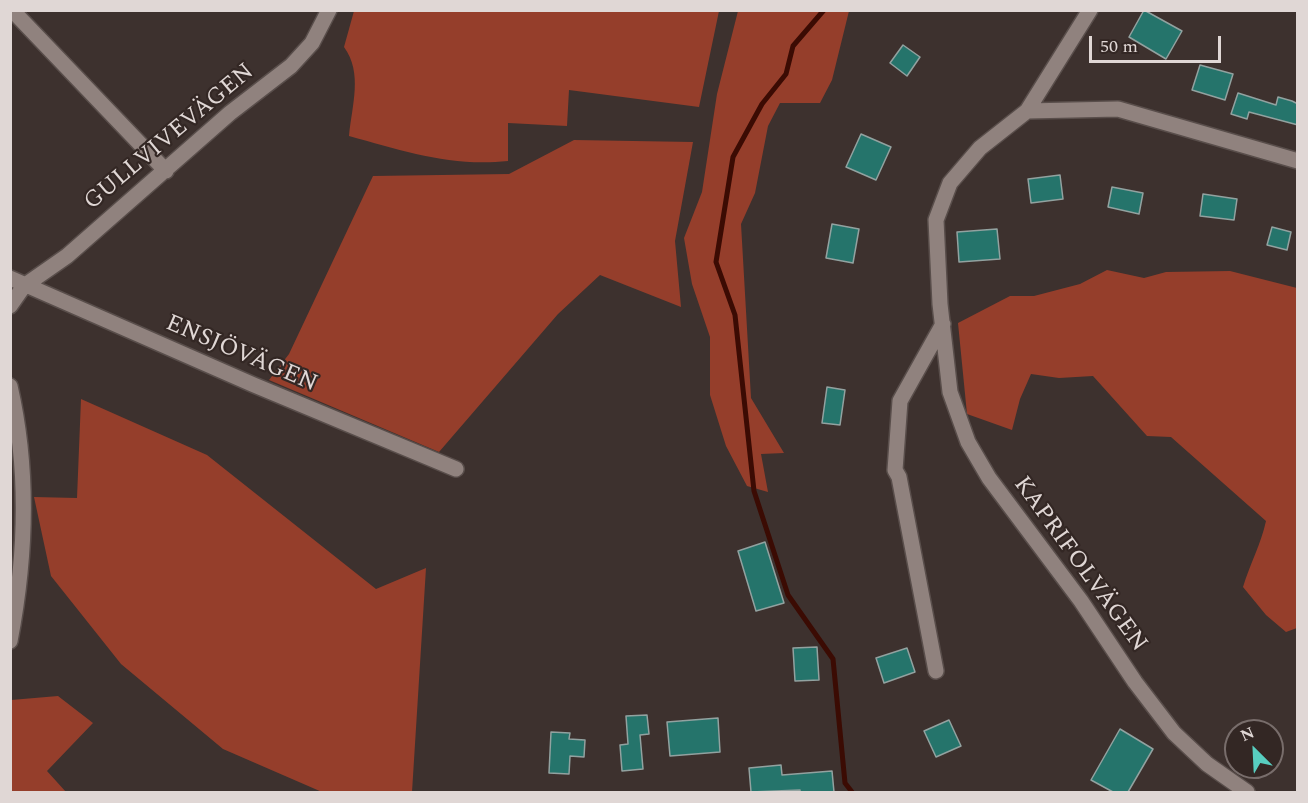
<!DOCTYPE html>
<meta charset="utf-8">
<style>
body{margin:0}
#map{position:relative;width:1308px;height:803px;overflow:hidden;background:#3d312e;font-family:Spectral,serif}
canvas{display:block}
.frame{position:absolute;inset:0;border:12px solid #e0d7d5;pointer-events:none}
.north{position:absolute;left:1224px;top:719px;width:60px;height:60px;box-sizing:border-box;background:#332724;border:2px solid #786d6b;border-radius:50%;rotate:336deg;font-size:16px;font-weight:700;line-height:24px;text-align:center;color:#e0d7d5}
.north::after{content:'';display:block;margin:auto;width:21px;height:27px;background:#58cec0;clip-path:polygon(50% 0,100% 100%,50% 72%,0 100%)}
.scale{position:absolute;left:1089px;top:36px;width:132px;height:27px;box-sizing:border-box;border:3px solid #e0d7d5;border-top:0;padding-left:8px;font-size:18px;line-height:21px;white-space:nowrap;color:#e0d7d5;-webkit-text-stroke:4px #332724;paint-order:stroke}
</style>
<div id="map">
<canvas width="1308" height="803"></canvas>
<div class="frame"></div>
<div class="north">N</div>
<div class="scale">50 m</div>
</div>
<script>
const g = document.querySelector('canvas').getContext('2d');
g.lineJoin = 'round';
function fillPath(path, color) {
  g.fillStyle = color;
  g.fill(path, 'evenodd');
}
function stroke(path, color, width, dash) {
  g.strokeStyle = color;
  g.lineWidth = width;
  g.lineCap = dash ? 'butt' : 'round';
  g.setLineDash(dash || []);
  g.stroke(path);
}
function write(font, color, halo, rows, align = 'center') {
  g.font = font + ' Spectral,serif';
  g.lineWidth = 4.5;
  g.setLineDash([]);
  g.textBaseline = 'middle';
  g.strokeStyle = halo;
  g.fillStyle = color;
  for (const [text, x, y, turn = 0] of rows) {
    g.save();
    g.translate(x, y);
    g.rotate((+turn || 0) * Math.PI / 180);
    g.textAlign = isNaN(turn) ? turn : align;
    if (halo) g.strokeText(text, 0, 0);
    g.fillText(text, 0, 0);
    g.restore();
  }
}
const green = new Path2D(`
 M354,11V10L719,11L699,107L569,90L567,126L508,123V161C450,167 404,151 349,136C352,105 363,73 344,47Z
 M738,11H849L832,80L820,103H780L768,126L755,193L741,224L751,398L784,453L761,454L768,492L747,486L726,446L710,395V337L692,284L684,238L702,192L717,94Z
 M574,140L693,142L675,241L681,307L600,275L558,314L439,452L269,380L289,354L373,176L509,174Z
 M1107,270L1144,278L1166,272L1230,271L1297,288V628L1286,632L1266,615L1243,587C1250,564 1261,544 1266,521L1171,437L1147,436L1093,376L1059,378L1031,374L1020,399L1012,430L967,414L958,323L1010,296H1034L1080,284Z
 M81,399L207,455L376,589L426,568L412,792H322L223,749L121,664L51,576L34,497L77,498Z
 M58,696L93,723L47,771L66,792H11V700Z`);
const stream = new Path2D(`
 M824,10L793,46L786,74L762,104L733,157L716,262L735,315L754,491L788,595L833,659L845,783L852,792`);
const building = new Path2D(`
 M1144,10L1182,31L1166,59L1129,37Z
 M903,45L920,57L907,76L890,63Z
 M1200,65L1233,74L1225,100L1192,90Z
 M1238,93L1276,105L1278,97L1292,101L1298,104V125L1249,112L1247,119L1231,114Z
 M861,134L891,147L876,180L846,167Z
 M1060,175L1063,199L1031,203L1028,179Z
 M1112,187L1143,193L1139,214L1108,207Z
 M1203,194L1237,199L1234,220L1200,216Z
 M832,224L859,229L853,263L826,258Z
 M1272,227L1291,232L1287,250L1267,245Z
 M997,229L1000,259L959,262L957,232Z
 M827,387L845,390L840,425L822,423Z
 M765,542L784,603L756,611L738,551Z
 M817,647L819,680L795,681L793,648Z
 M907,648L915,672L884,683L876,658Z
 M647,715L649,734L640,735L643,769L622,771L620,745L628,744L626,716Z
 M718,718L720,752L670,756L667,722Z
 M949,720L961,746L936,757L924,731Z
 M1120,729L1153,749L1128,792H1113L1091,780Z
 M551,732L570,733L569,739L585,740L584,757L570,756L569,774L549,773Z
 M781,765L782,775L832,771L834,792H800V790L751,792L749,768Z`);
const street = new Path2D(`
 M12,10L166,171
 M1090,10L1027,111L980,148L950,183L936,220L940,304L950,392L968,442L989,478L1081,601L1135,682L1174,733L1207,764L1247,792
 M1027,111L1118,109L1298,161
 M10,278L254,385L456,469
 M10,306L24,286L67,256L230,113L291,66L312,43L329,10
 M10,386C29,469 26,558 10,641
 M936,671L899,477L895,470L900,401L943,324`);
const streetNames = [
 ["GULLVIVEVÄGEN",170,138,-40],
 ["ENSJÖVÄGEN",241,355,23],
 ["KAPRIFOLVÄGEN",1079,565,54]
];
fillPath(green, '#953e2b');
stroke(stream, '#3b0b03', 5);
fillPath(building, '#25746b');
stroke(building, '#92a2a0', 1.5);
stroke(street, '#594e4b', 18);
stroke(street, '#90827e', 15);
write('24px', '#e0d7d5', '#332724', streetNames);
</script>
